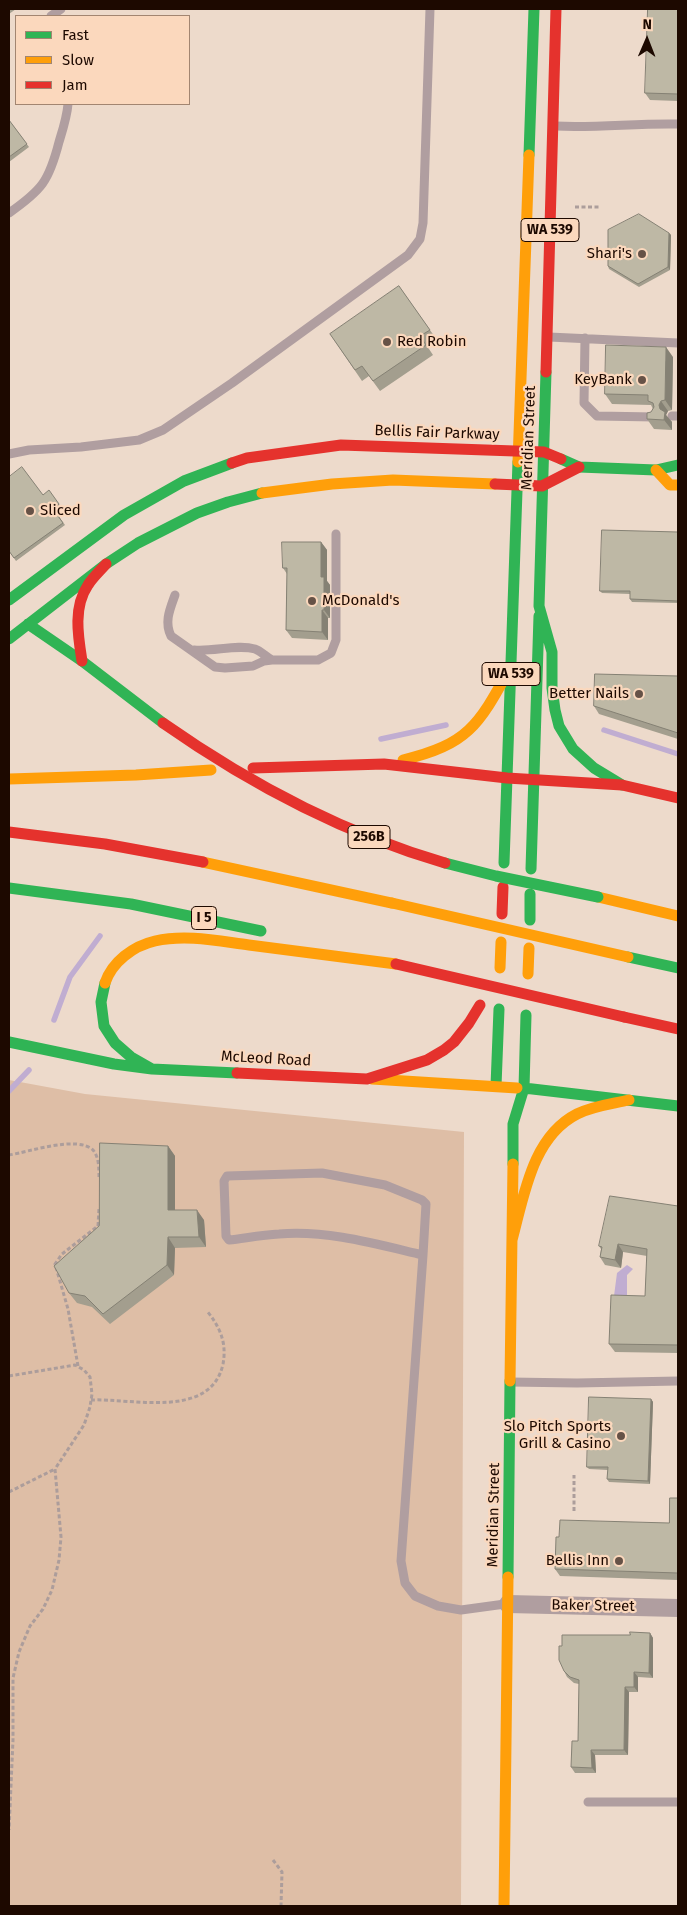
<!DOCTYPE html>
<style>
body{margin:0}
#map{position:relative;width:687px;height:1915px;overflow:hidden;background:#eddacb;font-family:"Fira Sans",sans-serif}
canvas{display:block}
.frame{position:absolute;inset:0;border:10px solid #1d0900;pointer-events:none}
.legend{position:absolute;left:15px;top:15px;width:175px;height:90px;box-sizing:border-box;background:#fbd8bd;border:1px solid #a28571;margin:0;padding:6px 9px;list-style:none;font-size:15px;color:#1d0900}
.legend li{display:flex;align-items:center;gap:10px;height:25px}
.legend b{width:25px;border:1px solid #a28571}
.north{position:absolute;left:622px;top:15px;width:50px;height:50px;-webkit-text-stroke:4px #fbd8bd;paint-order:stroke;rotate:1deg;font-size:14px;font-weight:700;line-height:20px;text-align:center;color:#1d0900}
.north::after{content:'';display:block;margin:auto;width:18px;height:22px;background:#1d0900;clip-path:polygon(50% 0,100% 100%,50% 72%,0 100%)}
</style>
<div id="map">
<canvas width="687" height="1915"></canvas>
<div class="frame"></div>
<ul class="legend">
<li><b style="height:6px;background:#30b455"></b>Fast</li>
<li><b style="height:6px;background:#ff9f0a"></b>Slow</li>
<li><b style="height:6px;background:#e5322d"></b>Jam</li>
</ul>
<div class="north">N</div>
</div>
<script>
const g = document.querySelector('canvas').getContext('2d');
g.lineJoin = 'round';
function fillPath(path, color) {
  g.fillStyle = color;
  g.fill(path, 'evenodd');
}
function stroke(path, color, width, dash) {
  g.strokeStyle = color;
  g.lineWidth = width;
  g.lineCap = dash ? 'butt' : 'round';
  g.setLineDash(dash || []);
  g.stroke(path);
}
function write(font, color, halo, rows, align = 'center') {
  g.font = font + ' "Fira Sans",sans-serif';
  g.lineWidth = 4.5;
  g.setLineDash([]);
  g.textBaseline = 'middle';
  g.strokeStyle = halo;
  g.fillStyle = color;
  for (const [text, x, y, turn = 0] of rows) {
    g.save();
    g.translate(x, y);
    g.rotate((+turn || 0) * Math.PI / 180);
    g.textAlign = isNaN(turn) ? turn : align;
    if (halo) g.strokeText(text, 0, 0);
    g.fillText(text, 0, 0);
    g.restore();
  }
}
const green = new Path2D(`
 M9,1080L85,1094L464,1132L461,1906H9Z`);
const water = new Path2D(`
 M627,1265L633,1269L627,1275V1296H614L617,1273Z`);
const stream = new Path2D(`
 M604,730L678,754
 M381,739L446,725
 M54,1020L70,977L100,936
 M9,1091L29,1070`);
const path = new Path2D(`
 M575,207H599
 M9,1155C29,1152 77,1135 93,1150C99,1157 99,1168 99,1177
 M78,1366L68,1309L55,1264L62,1254L98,1226L99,1208
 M9,1376L75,1365L84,1370L90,1377L92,1394L90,1407L84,1425L55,1469L61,1537L59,1560L52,1590L43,1609L30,1626L19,1652L13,1678V1740L9,1830
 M91,1400C131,1398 211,1420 223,1364C227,1343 220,1327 207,1311
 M9,1492L55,1469
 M574,1511V1475
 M273,1860L282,1872L281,1906`);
const lane = new Path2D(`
 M51,16L61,9
 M556,126C597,128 637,123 678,124
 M9,213C42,190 49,181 59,142C63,129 67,117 68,104
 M549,337L678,343
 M585,338L584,403L597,416L655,417
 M672,416H678
 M9,454L29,450L81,447L139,440L163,430L232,383L408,255L420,239L423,223L430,9
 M175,595C170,609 164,622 171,636L215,667L225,668L253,666L264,661L272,660H318L331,653L336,640V534
 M194,650C213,652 237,644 255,649C261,651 266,657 272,660
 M423,1255C376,1244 328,1230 279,1234C262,1235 246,1238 229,1240L226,1236L224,1181L227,1176L322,1173L385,1185L422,1200L426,1204L423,1255L401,1561L405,1583L415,1596L438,1606L461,1610L505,1604
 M510,1382L577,1383L678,1381
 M588,1802H678`);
const street = new Path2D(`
 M508,1604L678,1608`);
const fast = new Path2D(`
 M529,155L534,9
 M546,372L539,606L552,652V688L555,710L559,726L573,749L594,768L622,785
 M561,459L579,467L656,470L678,465
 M9,600L124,515L184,481L232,463
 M28,624L82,661L163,723
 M9,639L106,564L138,543L197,513L228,502L262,493
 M504,863L518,462
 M531,869L539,616
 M9,888L131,904L261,931
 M530,894V920
 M628,957L678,968
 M105,983L101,1002L104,1026L115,1043L131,1057L152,1069L237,1073
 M9,1042L114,1064L152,1069
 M496,1086L499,1009
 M524,1088L678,1106
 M513,1164V1124L524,1088L526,1015
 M508,1577L510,1381`);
const slow = new Path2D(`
 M518,462L529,155
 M656,470L670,485H678
 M262,493L332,484L393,480L495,484
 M403,760C468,744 478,726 509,670
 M9,779L136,775L211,770
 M203,862L392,903
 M598,897L678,916
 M500,968L501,942
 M528,974L529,948
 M105,983C112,962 133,946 155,941C186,934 218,941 249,945C298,951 347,958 396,964
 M372,1079L517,1088
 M512,1240C524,1196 532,1137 577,1114C593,1106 612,1104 629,1100
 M510,1381L513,1164
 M504,1906L508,1577`);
const jam = new Path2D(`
 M546,372L556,9
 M232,463L247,458L341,445L544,452L561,459
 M495,484L542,486L579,467
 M82,661C78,636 73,607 88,585C93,577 100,571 106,564
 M253,768L384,764L507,778L622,785L678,798
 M9,832L105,844L203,862
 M502,914L503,887
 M624,1017L678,1029
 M237,1073L367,1079L427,1060L444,1050L454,1042L469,1023L480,1005`);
const fastBridge = new Path2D(`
 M445,863L496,876L598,897`);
const slowBridge = new Path2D(`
 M392,903L628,957`);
const jamBridge = new Path2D(`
 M163,723C250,784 342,833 445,863
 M396,964L624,1017`);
const wall = new Path2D(`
 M9,9H16L9,14Z
 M678,9V101L650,100L645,93Z
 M9,120L29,147L9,162Z
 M669,233L671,235L670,270L639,287L609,269L608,266Z
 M399,286L437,340L427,346L433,355L380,391L369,376L362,381L330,334Z
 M673,357L672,410L668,411L666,415L672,422V430L654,429L647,419L653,409L651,405L612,404L605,394Z
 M43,495L59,504L61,507L55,511L65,525L16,561L9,551Z
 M678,532V603L632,602L630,599V594L602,593L600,591Z
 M321,542L327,550V581L330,585V618H328V640L292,638L286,630L287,574L283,568Z
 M678,676V739L599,714L594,706Z
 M168,1146L175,1156V1210L204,1220L206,1247L175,1248L174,1275L110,1324L92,1307L77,1303L69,1293L99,1226Z
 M678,1206V1353L615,1352L609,1344L645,1296L647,1256L623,1252L621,1268L605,1265L600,1257L601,1249L599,1246Z
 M651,1399L653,1402L650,1484L609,1482L607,1479L608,1470L589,1469L587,1467Z
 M678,1498V1580L560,1576L555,1569L669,1523Z
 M650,1633L653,1638V1678L638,1677V1692H629L628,1755H595L596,1773H575L571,1767L578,1741L579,1684L574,1683L567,1677L564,1671L630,1635Z`);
const shadedWall = new Path2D(`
 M669,233L671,235L670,270L668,267Z
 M666,347L673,357L672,410L665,400Z
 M661,401L668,411L666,415L672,422V430L664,420L660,409L659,405Z
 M321,542L327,550V581L330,585V618L324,610L321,577Z
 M322,610L328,618V640L322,632Z
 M168,1146L175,1156V1220L168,1210Z
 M197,1210L204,1220L206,1247L199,1237Z
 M168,1237L175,1248L174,1275L167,1265Z
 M618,1244L623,1252L621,1268L615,1260Z
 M651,1399L653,1402L650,1484L648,1481Z
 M650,1633L653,1638V1678L649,1673Z
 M634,1672L638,1677V1692L634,1687Z
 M625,1687L629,1692L628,1755L624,1750Z
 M591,1750L595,1755L596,1773L592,1768Z`);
const building = new Path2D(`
 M648,9H678V94L645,93Z
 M9,120L27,144L9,157Z
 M639,214L669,233L668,267L638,284L608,266V230Z
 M399,286L430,330L420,336L426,345L373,381L362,366L355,370L330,334Z
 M606,345L666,347L665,400L661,401L659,405L660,409L665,412L664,420L647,419V413L651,412L654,407L653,403L648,401V395L605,394Z
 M22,467L43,495L49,490L59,504L53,509L63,523L14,558L9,551V477Z
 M602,530L678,532V601L630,599V591H600Z
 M282,542H321V577H324V610H322V632L286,630L287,568H283Z
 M595,674L678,676V733L594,706Z
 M100,1143L168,1146V1210H197L199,1237H168L167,1265L103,1314L85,1296L69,1293L54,1266L99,1226Z
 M610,1196L678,1206V1345L609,1344L611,1295L645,1296L647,1249L618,1244L615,1260L600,1257L602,1247L599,1246Z
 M589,1397L651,1399L648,1481L607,1479L608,1467H587Z
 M670,1498H678V1573L555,1569L556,1537H559L560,1520L669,1523Z
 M630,1632L650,1633L649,1673L634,1672V1687H625L624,1750H591L592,1768L571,1767L572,1741H578L579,1680L570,1677L564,1671L559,1660V1646H562V1635H630Z`);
const markers = [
 [642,254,5,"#665247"],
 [387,342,5,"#665247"],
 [642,380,5,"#665247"],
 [30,511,5,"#665247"],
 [312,601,5,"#665247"],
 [639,694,5,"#665247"],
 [621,1436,5,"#665247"],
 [619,1561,5,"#665247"]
];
const shields = [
 [550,230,58],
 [511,674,58],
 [369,837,42],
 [204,918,25]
];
const shieldNames = [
 ["WA 539",550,230],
 ["WA 539",511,674],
 ["256B",369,837],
 ["I 5",204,918]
];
const poiNames = [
 ["Shari's",632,254],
 ["Red Robin",397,342,"left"],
 ["KeyBank",632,380],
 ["Sliced",40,511,"left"],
 ["McDonald's",322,601,"left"],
 ["Better Nails",629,694],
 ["Slo Pitch Sports",611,1427],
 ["Grill & Casino",611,1444],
 ["Bellis Inn",609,1561]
];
const streetNames = [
 ["Bellis Fair Parkway",437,433,2],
 ["Meridian Street",529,438,-88],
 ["McLeod Road",266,1059,3],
 ["Meridian Street",494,1515,-89],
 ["Baker Street",593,1606,1]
];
fillPath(green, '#debea6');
fillPath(water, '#c0add1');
stroke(stream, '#c0add1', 5.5);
stroke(path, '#ac9d9b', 3, [4, 2.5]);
stroke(lane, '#b09ea0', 9);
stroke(street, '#b09ea0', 18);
stroke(fast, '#30b455', 11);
stroke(slow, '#ff9f0a', 11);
stroke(jam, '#e5322d', 11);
stroke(fastBridge, '#30b455', 11);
stroke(slowBridge, '#ff9f0a', 11);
stroke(jamBridge, '#e5322d', 11);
fillPath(wall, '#a39e8e');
fillPath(shadedWall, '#858174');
fillPath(building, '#beb8a5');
stroke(building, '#858174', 1);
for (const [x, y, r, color] of markers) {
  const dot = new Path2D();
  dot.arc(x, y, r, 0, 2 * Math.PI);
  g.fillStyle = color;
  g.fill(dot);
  stroke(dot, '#fbd8bd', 2);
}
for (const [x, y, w] of shields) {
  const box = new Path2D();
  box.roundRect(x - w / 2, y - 11.5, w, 23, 4);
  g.fillStyle = '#fbd8bd';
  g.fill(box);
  stroke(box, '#1d0900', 1);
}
write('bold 14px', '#1d0900', null, shieldNames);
write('15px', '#1d0900', '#fbd8bd', poiNames, 'right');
write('15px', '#1d0900', '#fbd8bd', streetNames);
</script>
